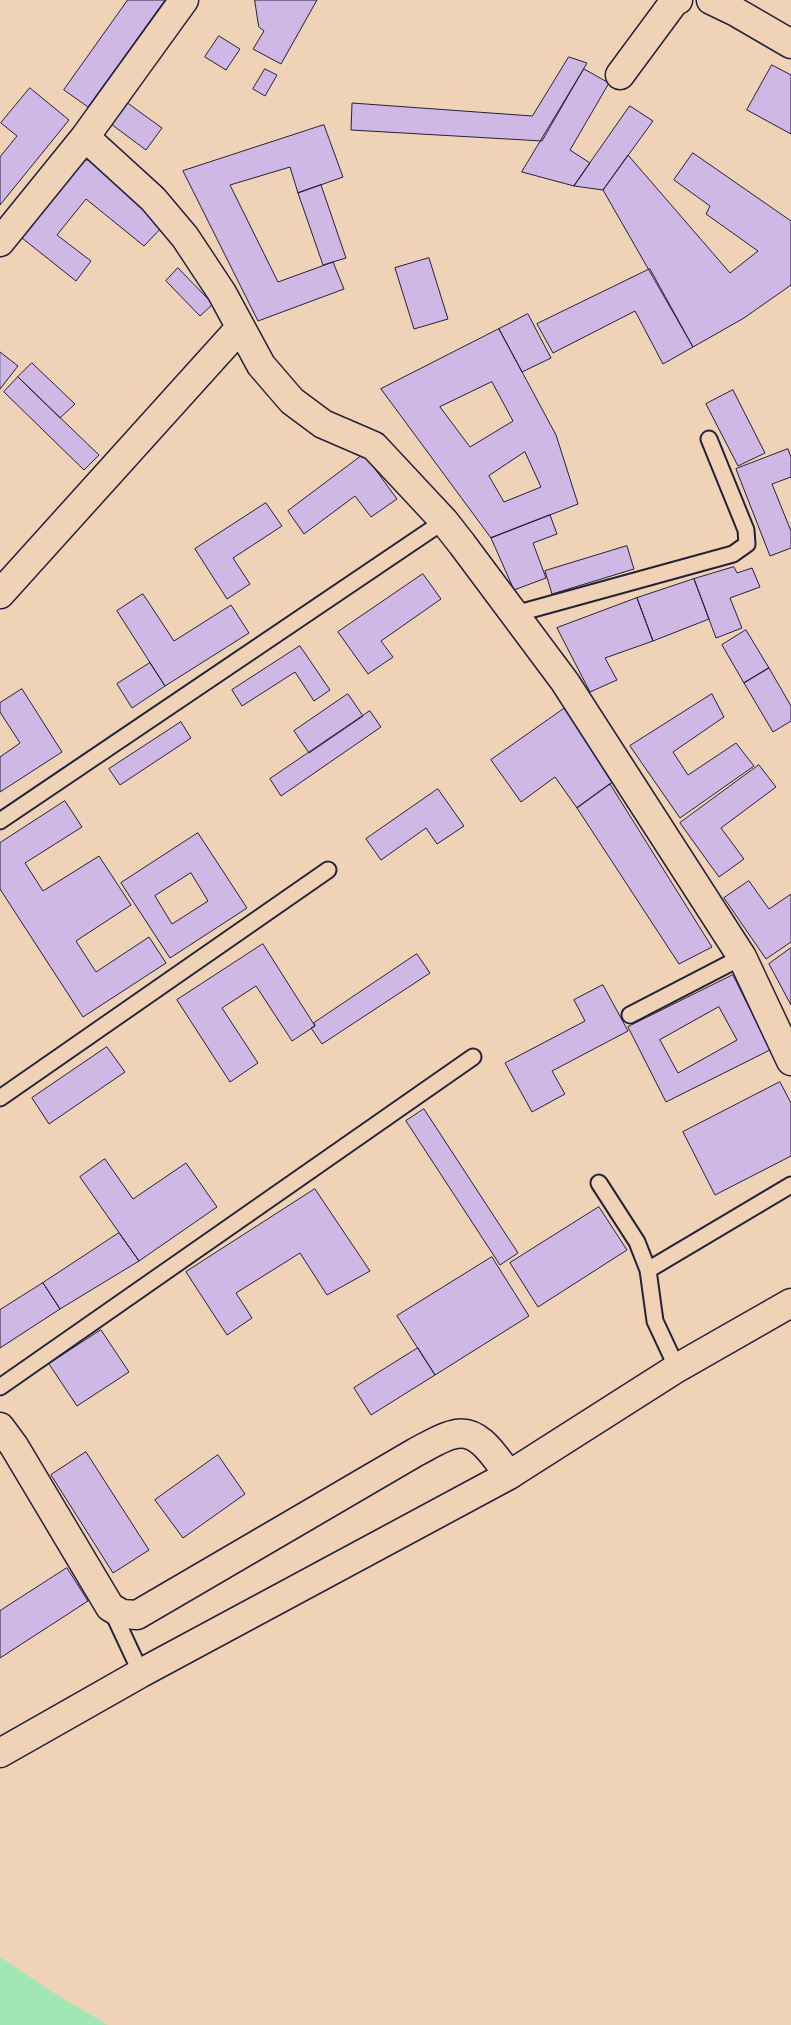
<!DOCTYPE html>
<style>
body{margin:0}
canvas{display:block;background:#f0d3b6}
</style>
<canvas width="791" height="2025"></canvas>
<script>
const g = document.querySelector('canvas').getContext('2d');
g.lineJoin = 'round';
function fillPath(path, color) {
  g.fillStyle = color;
  g.fill(path, 'evenodd');
}
function stroke(path, color, width, dash) {
  g.strokeStyle = color;
  g.lineWidth = width;
  g.lineCap = dash ? 'butt' : 'round';
  g.setLineDash(dash || []);
  g.stroke(path);
}
const green = new Path2D(`
 M0,1957L57,1995L108,2025H0Z`);
const building = new Path2D(`
 M128,0H165L88,107L64,90Z
 M255,0H317L281,64L253,49L264,31L259,27Z
 M219,36L240,49L226,70L205,57Z
 M569,57L587,63L542,141L351,130L352,103L532,116Z
 M772,65L791,75V134L747,110Z
 M265,69L277,75L265,96L253,89Z
 M584,69L609,83L570,150L590,163L574,186L522,172Z
 M30,88L69,120L0,205V157L17,136L1,123Z
 M122,99L162,128L146,150L107,121Z
 M630,106L653,121L603,190L574,186Z
 M324,125L343,177L298,193L290,167L230,185L278,282L333,262L344,289L258,321L183,171Z
 M693,153L791,221V285L744,318L693,347L603,190L628,155L730,273L758,251L706,214L710,206L674,180Z
 M77,160H88L165,224L144,246L86,199L57,235L91,261L76,281L17,234Z
 M321,185L346,258L323,265L298,193Z
 M429,258L448,319L414,329L395,268Z
 M178,268L213,304L200,316L166,281Z
 M650,269L693,347L663,364L635,311L553,353L537,324Z
 M528,314L551,358L522,372L499,329Z
 M499,329L556,435L578,504L491,538L381,389ZM492,382L513,421L470,447L440,407ZM525,452L541,487L504,502L489,476Z
 M0,352L18,366L0,389Z
 M32,363L75,404L60,418L18,377Z
 M18,377L99,455L84,470L4,392Z
 M733,390L765,453L738,466L706,404Z
 M788,449L791,457V477L772,484L791,531V548L770,556L736,469Z
 M364,454L397,499L371,517L355,496L304,534L288,511Z
 M266,503L282,526L233,558L250,584L227,599L195,549Z
 M550,515L557,534L533,543L546,578L514,590L491,538Z
 M627,546L634,569L552,594L545,571Z
 M734,567L737,573L752,568L760,587L730,598L742,628L716,638L694,579Z
 M423,574L441,599L381,641L393,657L368,674L338,632Z
 M694,579L709,619L653,641L637,598Z
 M143,594L174,641L231,605L249,633L165,686L117,611Z
 M637,598L653,641L605,658L617,680L590,692L557,628Z
 M746,630L769,668L744,683L722,645Z
 M300,646L330,690L314,701L295,672L242,706L232,690Z
 M150,663L165,686L132,708L117,684Z
 M769,668L791,706V721L773,732L744,683Z
 M22,689L62,752L0,792V757L20,743L0,712V703Z
 M348,694L363,716L309,753L294,731Z
 M712,694L724,717L673,752L688,775L736,743L754,766L680,818L630,746Z
 M565,708L617,779L577,808L555,777L521,802L491,760Z
 M370,711L381,727L281,796L270,779Z
 M181,722L191,738L120,785L109,769Z
 M759,765L776,787L721,828L744,859L719,877L680,823Z
 M610,784L712,947L679,964L577,808Z
 M438,789L464,826L437,844L426,828L381,860L366,839Z
 M65,801L82,827L25,863L43,891L99,856L131,905L76,941L96,972L149,937L166,963L83,1017L0,889V843Z
 M198,833L247,908L170,958L121,883ZM191,873L208,901L172,924L155,896Z
 M749,881L769,909L791,894V942L766,959L724,898Z
 M263,944L315,1026L292,1041L256,986L222,1008L258,1063L230,1082L177,1000Z
 M791,948V1005L769,964Z
 M417,954L430,973L322,1044L311,1028L315,1026L314,1023Z
 M733,975L770,1050L666,1102L628,1027ZM719,1007L737,1040L678,1073L660,1040Z
 M603,985L628,1031L552,1071L565,1094L532,1112L505,1063L585,1021L574,1000Z
 M107,1047L125,1072L49,1124L32,1098Z
 M780,1082L791,1103V1156L715,1195L683,1132Z
 M424,1109L518,1253L500,1265L406,1121Z
 M105,1159L133,1199L186,1163L217,1207L139,1261L80,1177Z
 M315,1189L370,1271L327,1295L300,1253L236,1293L252,1318L227,1335L186,1272Z
 M599,1207L627,1250L538,1307L510,1263Z
 M119,1233L139,1261L60,1309L43,1283Z
 M492,1257L529,1316L435,1375L397,1316Z
 M43,1283L60,1309L0,1348V1310Z
 M101,1330L129,1372L77,1406L49,1364Z
 M418,1348L435,1375L371,1415L354,1388Z
 M86,1452L149,1550L113,1573L51,1475Z
 M218,1455L245,1494L183,1538L155,1500Z
 M67,1568L88,1601L0,1658V1611Z`);
const lane = new Path2D(`
 M515,614L733,554L747,544L746,530L709,439
 M0,821L444,521
 M630,1015L742,957
 M0,1098L328,870
 M599,1183L637,1242L648,1270L655,1321L677,1368
 M648,1270L791,1185
 M0,1387L473,1057
 M112,1611L141,1673`);
const street = new Path2D(`
 M711,0L736,12L791,44
 M620,75L674,2L678,0
 M85,137L153,199L185,237L222,293L261,365L292,401L323,424L374,446L444,521L462,544L565,682L742,957L791,1061
 M0,242L85,137L184,0
 M0,594L240,328
 M0,1427L14,1446L110,1607L122,1614L137,1615L416,1452C428,1446 443,1436 456,1434C480,1429 496,1459 509,1475`);
const secondary = new Path2D(`
 M0,1753L141,1673L509,1475L677,1368L791,1303`);
fillPath(green, '#a0e7b5');
fillPath(building, '#cfb7e6');
stroke(building, '#22223b', 1);
stroke(lane, '#22223b', 19);
stroke(street, '#22223b', 31);
stroke(secondary, '#22223b', 31);
stroke(lane, '#f0d3b6', 15);
stroke(street, '#f0d3b6', 28);
stroke(secondary, '#f0d3b6', 28);
</script>
